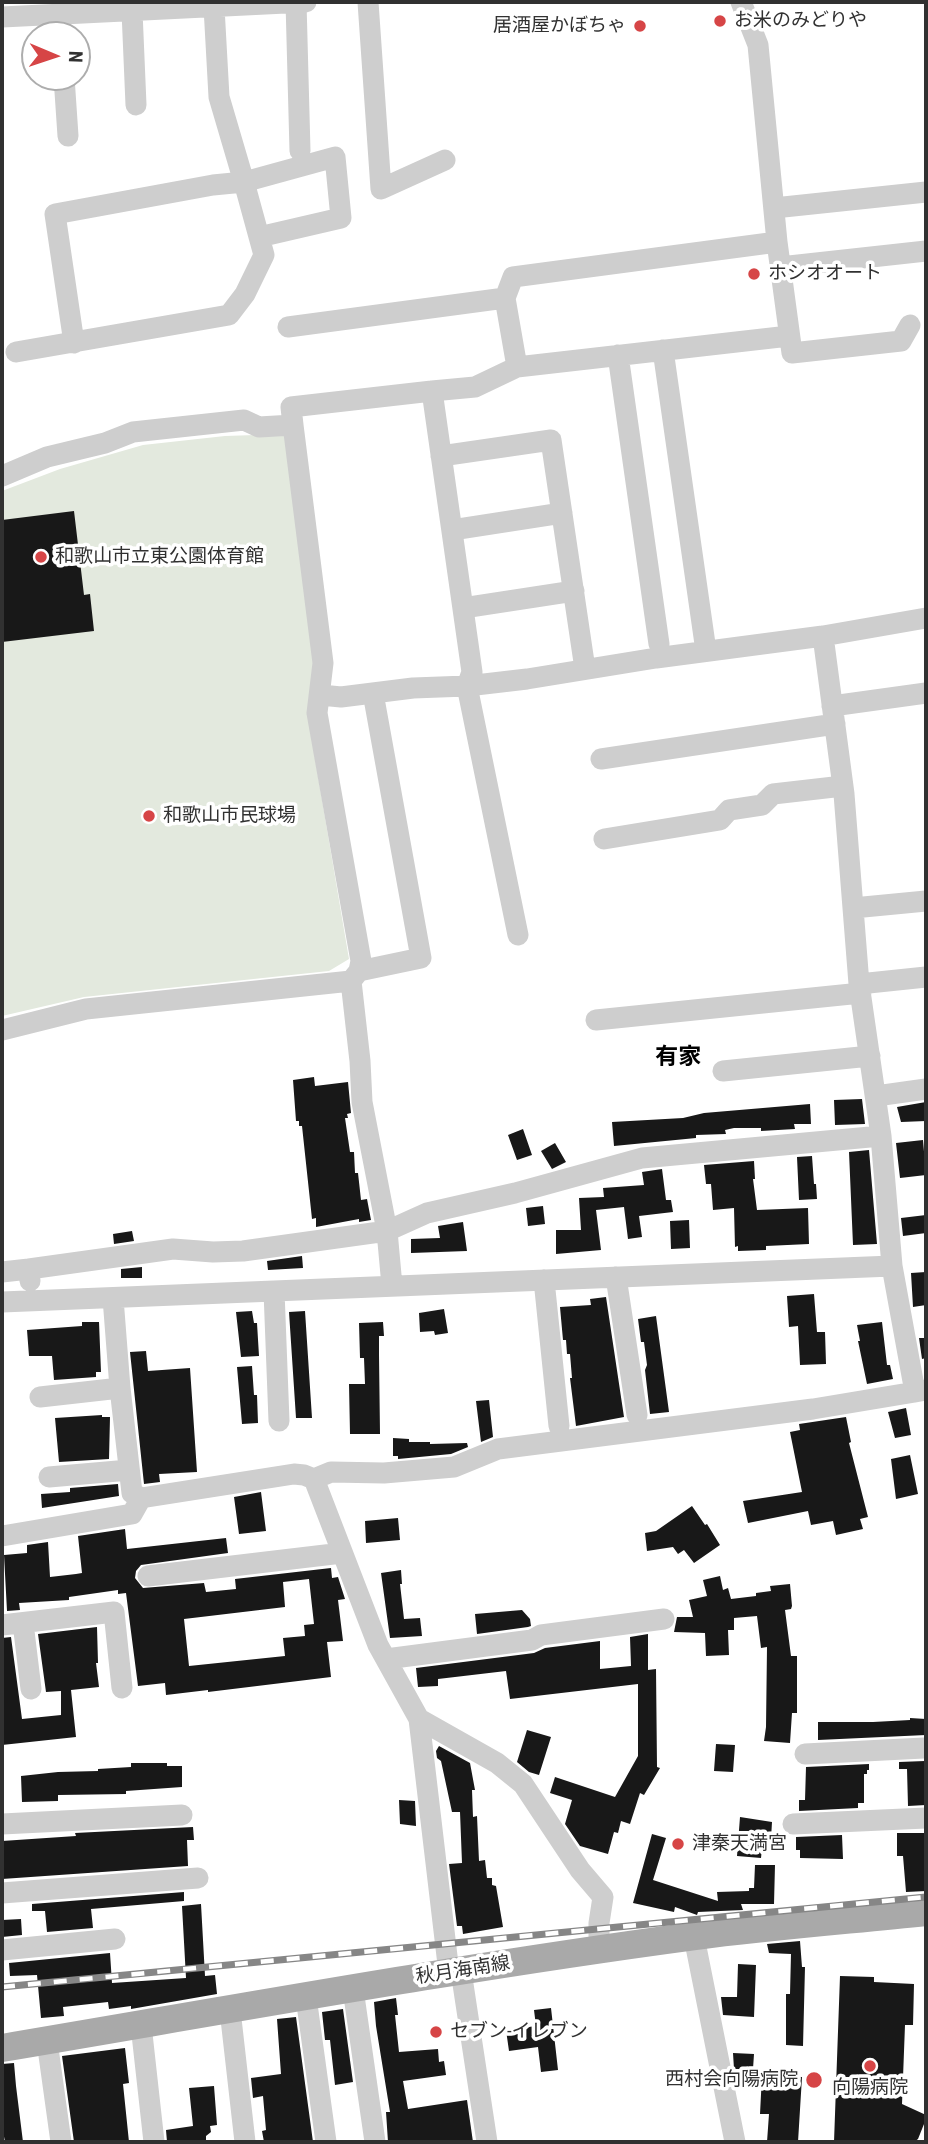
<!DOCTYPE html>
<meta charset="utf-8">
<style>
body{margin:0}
#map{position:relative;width:928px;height:2144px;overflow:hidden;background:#fff;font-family:"Roboto Condensed",sans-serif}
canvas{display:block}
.frame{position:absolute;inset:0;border:4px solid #313131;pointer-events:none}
.north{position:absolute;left:21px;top:21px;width:70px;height:70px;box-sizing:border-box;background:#fff;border:2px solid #adadad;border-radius:50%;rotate:92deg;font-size:19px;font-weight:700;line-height:28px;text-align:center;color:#313131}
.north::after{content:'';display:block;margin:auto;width:24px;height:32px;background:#d64546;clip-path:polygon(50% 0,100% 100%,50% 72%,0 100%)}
</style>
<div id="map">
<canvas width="928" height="2144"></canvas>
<div class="frame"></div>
<div class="north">N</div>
</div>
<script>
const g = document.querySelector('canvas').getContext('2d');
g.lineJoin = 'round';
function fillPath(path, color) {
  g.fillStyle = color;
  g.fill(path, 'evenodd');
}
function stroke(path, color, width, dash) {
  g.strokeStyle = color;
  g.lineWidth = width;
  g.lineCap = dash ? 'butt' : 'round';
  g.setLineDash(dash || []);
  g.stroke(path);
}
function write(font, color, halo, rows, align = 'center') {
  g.font = font + ' "Roboto Condensed","Noto Sans JP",sans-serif';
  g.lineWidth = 7;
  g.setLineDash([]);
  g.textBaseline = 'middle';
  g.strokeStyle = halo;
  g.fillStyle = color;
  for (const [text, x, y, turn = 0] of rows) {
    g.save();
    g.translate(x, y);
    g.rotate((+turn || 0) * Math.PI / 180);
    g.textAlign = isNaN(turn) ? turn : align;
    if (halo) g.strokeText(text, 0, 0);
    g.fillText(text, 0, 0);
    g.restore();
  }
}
const green = new Path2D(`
 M285,434L315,657L311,735L349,959L329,971L84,997L2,1016V491L60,469L143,445L225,436Z`);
const building = new Path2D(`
 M74,511L84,595L90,594L94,631L2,642V520Z
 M314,1077L315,1086L348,1082L351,1113L347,1114L348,1118H345L350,1152H354L355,1173H358L361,1200L367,1199L371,1220L359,1222V1219L316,1227V1218L312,1219L302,1126H299V1121H296L293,1080Z
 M862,1099L865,1124L835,1125L834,1100Z
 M926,1102V1121L901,1122L897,1107Z
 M810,1104L811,1124H794L795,1129L761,1131V1128H734L725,1130L726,1134L696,1135V1138L614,1146L612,1122L683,1118L704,1113Z
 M523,1129L532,1155L517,1160L508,1135Z
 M923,1140L926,1175L900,1178L896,1143Z
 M555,1143L566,1162L552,1169L541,1151Z
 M869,1150L877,1244L853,1245L849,1152Z
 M812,1156L814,1184H816L817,1199L799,1200L797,1157Z
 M754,1161L755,1179H753L757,1210L808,1208L809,1244L766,1246V1250L738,1251V1246L735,1247L734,1208L713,1210L711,1184H706L704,1165Z
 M662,1169L666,1200H671L673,1212L639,1216L642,1237L628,1239L624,1207L596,1210L601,1250L556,1254V1230H581L579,1198L604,1197L603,1188L644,1185L642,1172Z
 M543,1206L545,1224L528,1226L526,1208Z
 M926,1215V1233L903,1236L901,1218Z
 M689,1220L690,1248L671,1249L670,1221Z
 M463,1222L467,1251L411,1253V1239L440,1238L438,1226Z
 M132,1231L134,1241L114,1244L113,1234Z
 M302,1256L303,1268L268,1270L267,1261Z
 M142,1267V1278H121V1269Z
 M926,1272V1305L913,1307L911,1273Z
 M814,1294L817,1332H825L826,1364L800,1365L798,1326L789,1327L787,1296Z
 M606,1297L624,1417L576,1426L570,1378H572L570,1354H567L566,1340H563L560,1307L591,1305L590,1299Z
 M444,1309L448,1333L435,1335L434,1331L420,1332L419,1313Z
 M252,1311L254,1323H257L259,1356L241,1357L236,1312Z
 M305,1311L312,1418H296L289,1312Z
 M656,1316L669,1412L650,1414L645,1370L647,1365L644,1342H641L638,1319Z
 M82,1322H99L101,1372H96V1377L54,1380L52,1356H29L27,1330L82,1326Z
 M383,1322L384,1336H379V1355L380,1434H350L349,1384H365L364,1358H360L359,1323Z
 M882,1322L887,1365H890L893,1379L867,1384L858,1341H860L857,1325Z
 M919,1338H926V1358L922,1359Z
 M146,1351L148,1371L190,1368L197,1472L159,1474L160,1482L144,1484L130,1352Z
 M252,1366L254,1395H257L258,1423L242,1424L237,1367Z
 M489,1400L493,1437L481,1442L476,1401Z
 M906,1408L911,1435L895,1438L888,1412Z
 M102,1415V1417H110L109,1459L59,1462L55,1418Z
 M846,1417L851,1442L849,1443L868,1517L860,1519L863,1529L836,1535L833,1521L811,1525L808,1511L748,1523L743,1501L802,1492L790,1432L800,1430L799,1424Z
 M393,1438L409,1439V1442H430V1444L467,1443L468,1447L451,1454L398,1459V1456H393Z
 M910,1455L918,1494L896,1499L891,1459Z
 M118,1484L119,1496L42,1508L41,1494L70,1492V1488Z
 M261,1492L266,1531L239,1534L234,1497Z
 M692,1506L705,1525L707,1524L720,1545L694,1563L684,1550L678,1554L673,1547L647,1551L645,1533L656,1531Z
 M398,1518L400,1540L366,1543L365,1521Z
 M125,1529L127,1549L226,1538L228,1553L141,1565L136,1571L135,1578L143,1588L204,1583L206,1592L236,1589L235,1579L331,1568L332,1578L338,1577L345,1599L338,1600L343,1641L327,1642L331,1677L208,1692V1690L166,1695L165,1683L138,1686L126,1593L118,1594V1590L69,1597V1600L19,1603L20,1610L7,1611L4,1555L27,1553V1545L48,1542L50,1577L76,1574L82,1573L78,1536ZM309,1579L314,1624L304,1625L305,1636L283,1638L285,1656L189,1666L184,1619L285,1607L283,1582Z
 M401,1570L402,1584H400L404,1619L420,1618L422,1636L390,1638L381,1573Z
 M720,1576L723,1590L728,1588L731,1599L756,1596V1593L771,1591L770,1586L790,1584L792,1606L791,1609L785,1610L791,1656H797V1713H792L790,1743L764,1741L766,1727L767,1647L761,1648L757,1616L734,1618V1630H728L729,1655L706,1656L705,1633L674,1632L677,1617H693L689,1600L707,1596L703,1580Z
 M522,1610L530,1619L531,1626L528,1627L477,1634L475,1614Z
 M97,1627L98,1663H96L99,1687L71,1690L76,1737L2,1745V1638L11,1637L22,1719L61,1715V1691L46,1692L38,1634Z
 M648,1634V1670L656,1669L657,1767L660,1768L644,1795L640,1793L630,1824L621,1821L618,1833L614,1832L608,1854L580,1846L565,1824L572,1800L550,1793L555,1777L615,1797L638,1756V1684L510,1699L506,1671L438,1679V1686L418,1687L416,1668L534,1653L545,1648L600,1641V1669L631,1666L630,1637Z
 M910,1718L926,1719V1735L818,1740V1722H873L910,1720Z
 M527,1730L551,1737L539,1775L529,1772L517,1762Z
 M716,1744L735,1745L733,1772L714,1771Z
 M439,1746L470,1763L475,1790H472L473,1817L477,1816L479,1861L485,1860L487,1878H492V1885L496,1886L503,1927L463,1934L462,1926H457L449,1864L462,1863L460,1812H452L441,1761L437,1758L436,1751Z
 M925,1761L926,1805L908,1806L907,1769H899V1762Z
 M131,1763H167V1766H182V1787L126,1791V1794L58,1795V1801L22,1802L21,1776L58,1772L98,1771V1769L131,1767Z
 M869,1764V1770H867V1774H864V1803H858V1808L799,1811V1800H805L806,1767Z
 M399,1800L415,1801L416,1826L400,1824Z
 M740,1817L772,1822L771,1839H763L761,1858L737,1856Z
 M193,1827L194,1840H187L188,1866L2,1879V1841L76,1836L75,1833Z
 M897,1833H926V1891L906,1892L903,1856H897Z
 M652,1834L666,1838L653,1880L718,1901L717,1892L749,1891V1888H754L755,1865H775L774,1904H741L743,1910L698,1912L697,1915L675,1907L674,1912L633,1903Z
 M842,1835L843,1859L800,1858V1850H796V1837Z
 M184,1892V1901L91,1909L93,1928L47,1932L45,1911H32V1904Z
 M201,1904L205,1976L215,1975L217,1994L131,2009V2006L109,2009L108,2002L63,2007L64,2016L41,2018L37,1975L10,1976L9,1963L110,1953L112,1983L186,1978L182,1906Z
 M21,1919L22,1935L2,1937V1920Z
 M800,1941L802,1967H805L803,2046L786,2045V1994H790L791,1954L769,1953L767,1944Z
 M738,1964L756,1965L754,2017L723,2015L721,1997H737Z
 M840,1976L874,1977V1982L914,1984L913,2025H905L902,2104L926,2115V2119L918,2139L914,2142H834Z
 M396,1998L398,2015H395L399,2052L438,2049L439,2062L444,2061L446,2075L403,2081L408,2109L467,2100L473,2142H388L386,2112H390L376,2026L374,2002Z
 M551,2008L558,2070L541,2072L538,2047L509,2051L506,2030L536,2026L534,2010Z
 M343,2009L353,2082L335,2085L330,2040H325L322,2012Z
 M296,2017L313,2142H264L262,2131L266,2130L263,2096L253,2098L251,2078L281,2074L277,2019Z
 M125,2048L129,2083L123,2084L129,2142H74L62,2056Z
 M733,2053L754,2054L753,2069H734Z
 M14,2063L16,2086L23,2142H5L2,2126V2064Z
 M762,2075L802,2077L798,2142H767L769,2114H760Z
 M214,2086L217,2125L210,2126L211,2132L206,2136V2142H167L166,2130L193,2126L189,2088Z`);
const minor = new Path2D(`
 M296,2L300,151
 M368,2L381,189L445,160
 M741,2L758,45L777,242L792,353L901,341L910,325
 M132,11L136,105
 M2,17L306,2
 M64,77L68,136
 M774,208L926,192
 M780,267L926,251
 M505,298L513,277L777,242
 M288,327L505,298L517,367
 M74,343L55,214L213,185L244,182L219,97L214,7
 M663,350L706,651
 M16,352L229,315L245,294L264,255L244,182L335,157L341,218L259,237
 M618,355L659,644
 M293,425L323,663L317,713L361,961L359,971L351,981L360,1061L362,1102L387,1231L392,1286
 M441,456L551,440L585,669
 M2,476L47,457L105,443L133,432L244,420L259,427L293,425L291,407L432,391
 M452,530L562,513
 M463,608L574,591
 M823,636L844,794L859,984L881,1136L892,1266L915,1392L926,1390
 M321,695L341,697L413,688L467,686L527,679L656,658L823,636L926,618
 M832,706L926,693
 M601,759L835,724
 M604,839L720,820L729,810L762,805L773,794L843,786
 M853,908L926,901
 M518,935L467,686L472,672L432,391L475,387L517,367L789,336
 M359,971L421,958L373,693
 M859,984L926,977
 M596,1020L861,993
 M2,1030L86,1009L351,981
 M723,1071L870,1056
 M876,1096L926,1089
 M29,1269L173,1249L213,1252L243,1251L387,1231L427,1213L515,1193L642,1158L881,1136
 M2,1272L29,1269L30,1281
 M616,1277L637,1415
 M544,1280L559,1426
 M274,1291L279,1421
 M113,1298L120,1388L132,1493L141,1498L294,1474L304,1475L314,1479L331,1472L384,1473L454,1467L498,1449L813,1409L915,1392
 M2,1302L892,1266
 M40,1397L120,1388
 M49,1477L129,1470
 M314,1479L378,1645L419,1719L497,1763L523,1784L580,1870L603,1897L599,1923V1951
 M2,1536L132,1514L141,1498
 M148,1576L342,1553
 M23,1623L31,1689
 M2,1625L114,1612L122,1688
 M386,1659L532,1640L541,1635L664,1619
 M419,1719L449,1973
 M805,1754L924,1748
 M2,1824L182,1815
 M793,1824L926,1818
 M2,1893L198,1878
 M694,1937L735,2142
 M2,1950L115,1939
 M461,1971L487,2142
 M353,1989L375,2142
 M306,1997L326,2142
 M230,2010L245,2142
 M141,2025L154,2142
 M47,2041L61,2142`);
const major = new Path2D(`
 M2,2048C233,2009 463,1967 695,1936C772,1926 849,1920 926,1912`);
const rail = new Path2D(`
 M2,1987L926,1897`);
const markers = [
 [720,21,7,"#d64546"],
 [640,26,7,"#d64546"],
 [754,274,7,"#d64546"],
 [41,557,7,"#d64546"],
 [149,816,7,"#d64546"],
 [678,1844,7,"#d64546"],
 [436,2032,7,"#d64546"],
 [870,2066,7,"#d64546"],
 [814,2080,9,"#d64546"]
];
const poiNames = [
 ["お米のみどりや",734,21],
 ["居酒屋かぼちゃ",626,26,"right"],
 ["ホシオオート",768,274],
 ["和歌山市立東公園体育館",55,557],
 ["和歌山市民球場",163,816],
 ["津秦天満宮",692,1844],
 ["セブン-イレブン",450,2032],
 ["西村会向陽病院",798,2080,"right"],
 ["向陽病院",870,2088,"center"]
];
const streetNames = [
 ["秋月海南線",463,1971,-9]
];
const quarterNames = [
 ["有家",678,1058]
];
fillPath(green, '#e3e9de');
fillPath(building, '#181818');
stroke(minor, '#cecece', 21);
stroke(major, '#a9a9a9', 28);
stroke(rail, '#868686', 7);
stroke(rail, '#fff', 4.5, [13]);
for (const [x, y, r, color] of markers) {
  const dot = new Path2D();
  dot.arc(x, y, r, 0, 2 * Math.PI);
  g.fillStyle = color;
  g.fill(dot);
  stroke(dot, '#fff', 2.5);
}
write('19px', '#313131', '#fff', poiNames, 'left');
write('19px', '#313131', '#fff', streetNames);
write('bold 23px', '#000', '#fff', quarterNames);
</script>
